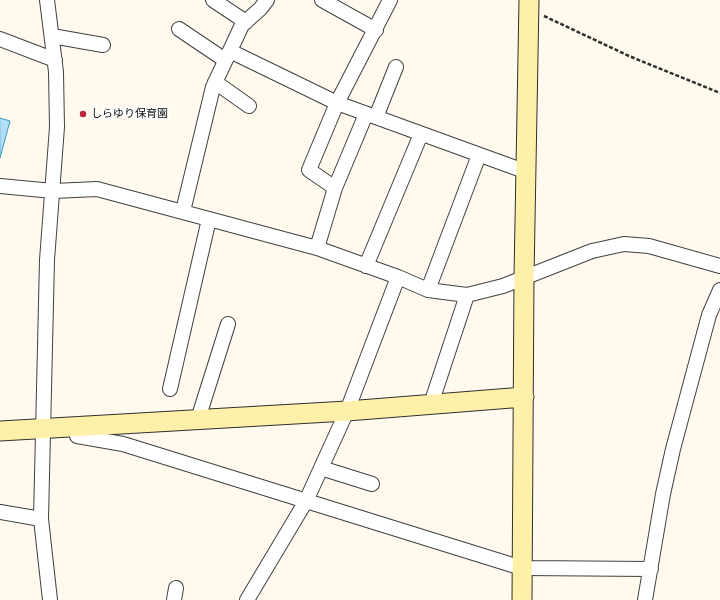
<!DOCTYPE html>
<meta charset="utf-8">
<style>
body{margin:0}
canvas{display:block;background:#fffaed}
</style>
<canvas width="720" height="600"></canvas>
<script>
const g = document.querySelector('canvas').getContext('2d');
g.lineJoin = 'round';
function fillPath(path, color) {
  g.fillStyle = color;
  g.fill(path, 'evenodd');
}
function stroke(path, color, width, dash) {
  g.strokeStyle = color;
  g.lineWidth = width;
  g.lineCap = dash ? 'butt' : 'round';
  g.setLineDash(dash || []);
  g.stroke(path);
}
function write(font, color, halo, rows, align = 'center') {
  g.font = font + ' "Noto Serif","Noto Sans JP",serif';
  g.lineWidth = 4;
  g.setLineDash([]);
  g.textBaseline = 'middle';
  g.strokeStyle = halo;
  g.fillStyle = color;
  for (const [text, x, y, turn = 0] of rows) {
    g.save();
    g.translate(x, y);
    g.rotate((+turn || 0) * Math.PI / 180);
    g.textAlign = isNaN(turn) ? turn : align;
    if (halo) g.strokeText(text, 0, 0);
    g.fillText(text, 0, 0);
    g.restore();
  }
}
const water = new Path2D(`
 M0,118L10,121L0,158Z`);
const path = new Path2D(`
 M544,16L629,56L720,93`);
const street = new Path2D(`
 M47,0L56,72L57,127L47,260L41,519L50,600
 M213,0L246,22
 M322,0L376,30
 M179,29L225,60
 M52,36L103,45
 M0,39L55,60
 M230,51L337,103L527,172
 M215,82L249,106
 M376,117L396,67
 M0,186L53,191L97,189L317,248L398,277L428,290L467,295L503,286L592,251L624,244L649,246L720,266
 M335,188L366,114
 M183,211L213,87L242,25L260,9L267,0
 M317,248L335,188L309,170L337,103L390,0
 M366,266L421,134
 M428,290L479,155
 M170,389L209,219
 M431,404L467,295
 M198,419L228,324
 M77,426V436L123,444L522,568L651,569
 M321,468L372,484
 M0,512L41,519
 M174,600L176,588
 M247,600L306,501L347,411L398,277
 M645,600L663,494L673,449L709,315L720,290`);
const secondary = new Path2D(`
 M0,431L347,411L524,397
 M522,600L524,277L529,0`);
const markers = [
 [83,114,4,"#bb2735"]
];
const poiNames = [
 ["しらゆり保育園",91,114]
];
fillPath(water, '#b2dff5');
stroke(water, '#3a99cb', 1);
stroke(street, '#404040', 16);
stroke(secondary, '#2f2f2f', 21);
stroke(path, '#2f2f2f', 2.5, [4, 2]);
stroke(street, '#fff', 14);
stroke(secondary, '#fef0a9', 19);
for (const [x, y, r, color] of markers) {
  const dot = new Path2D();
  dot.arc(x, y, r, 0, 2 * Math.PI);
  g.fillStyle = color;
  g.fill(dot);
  stroke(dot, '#fff', 1.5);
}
write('11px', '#0d0d0d', '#fff', poiNames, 'left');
</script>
